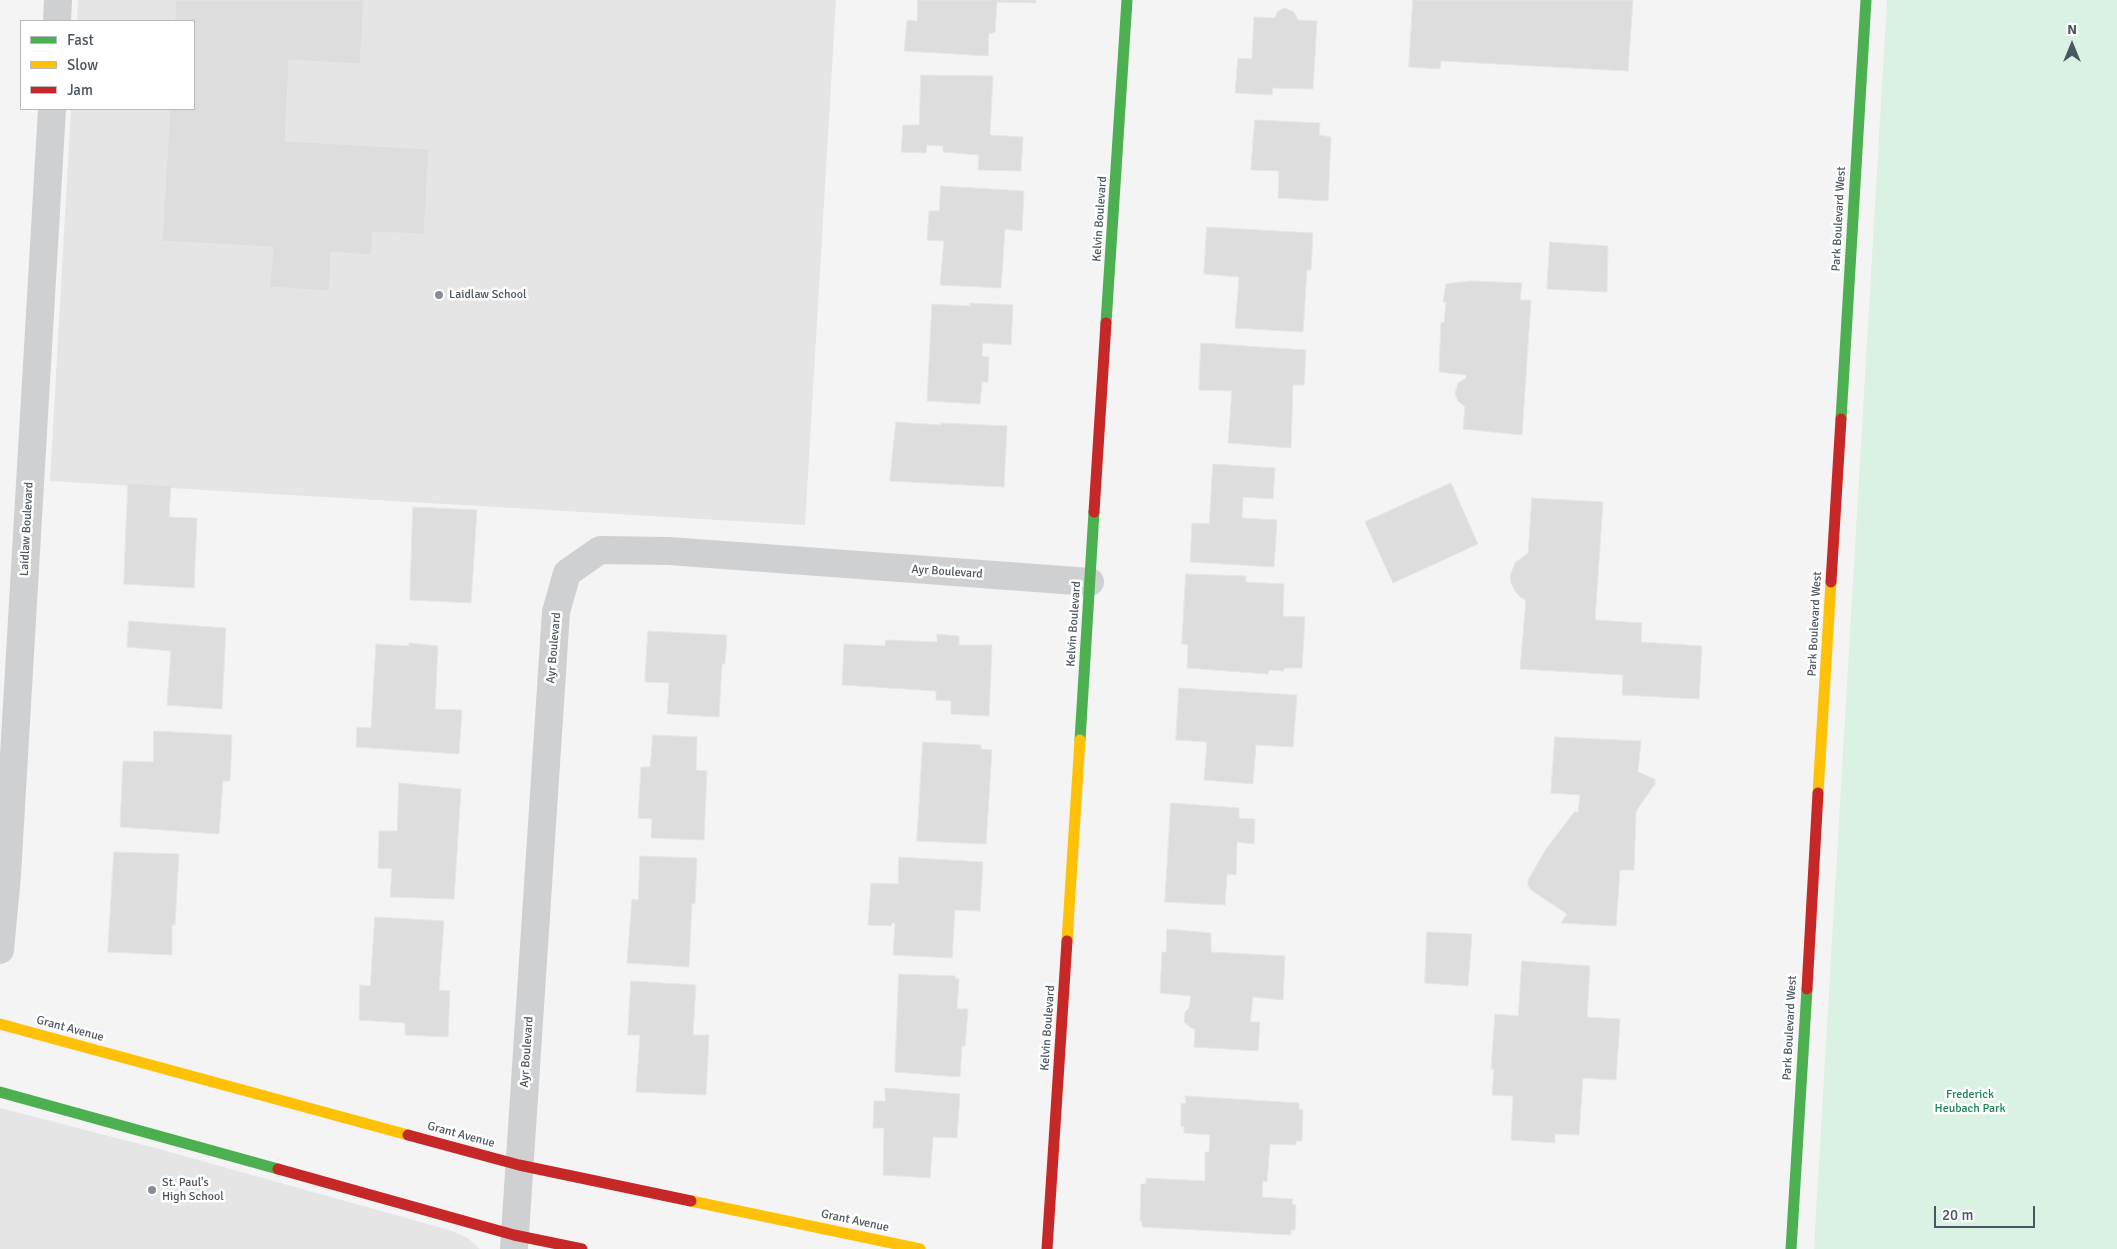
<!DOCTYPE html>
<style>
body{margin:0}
#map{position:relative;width:2117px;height:1249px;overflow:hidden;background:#f4f4f4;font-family:Signika,sans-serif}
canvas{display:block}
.legend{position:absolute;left:20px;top:20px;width:175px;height:90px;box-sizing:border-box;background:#fff;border:1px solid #b7bbc0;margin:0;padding:6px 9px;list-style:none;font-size:15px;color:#4a5661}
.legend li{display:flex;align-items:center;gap:10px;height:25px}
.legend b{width:25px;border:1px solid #b7bbc0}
.north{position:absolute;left:2047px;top:20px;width:50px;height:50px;-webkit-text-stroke:4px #fff;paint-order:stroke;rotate:0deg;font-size:14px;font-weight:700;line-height:20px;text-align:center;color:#4a5661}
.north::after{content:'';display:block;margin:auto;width:18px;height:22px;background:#4a5661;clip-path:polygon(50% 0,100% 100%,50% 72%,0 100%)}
.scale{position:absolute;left:1934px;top:1206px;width:101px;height:22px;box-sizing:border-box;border:2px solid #4a5661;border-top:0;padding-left:6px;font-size:15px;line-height:18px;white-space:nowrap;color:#4a5661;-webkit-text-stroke:4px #fff;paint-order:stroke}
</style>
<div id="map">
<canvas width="2117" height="1249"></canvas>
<ul class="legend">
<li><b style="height:6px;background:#4caf50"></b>Fast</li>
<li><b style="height:6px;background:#ffc107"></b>Slow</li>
<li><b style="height:6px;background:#c62828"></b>Jam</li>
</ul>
<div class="north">N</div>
<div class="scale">20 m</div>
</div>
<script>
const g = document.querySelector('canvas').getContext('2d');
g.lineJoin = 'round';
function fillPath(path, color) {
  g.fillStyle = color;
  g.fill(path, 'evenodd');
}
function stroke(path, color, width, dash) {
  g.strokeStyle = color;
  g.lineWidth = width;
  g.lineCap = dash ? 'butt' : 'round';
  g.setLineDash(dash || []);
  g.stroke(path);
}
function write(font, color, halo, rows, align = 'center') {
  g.font = font + ' Signika,sans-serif';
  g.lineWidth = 5;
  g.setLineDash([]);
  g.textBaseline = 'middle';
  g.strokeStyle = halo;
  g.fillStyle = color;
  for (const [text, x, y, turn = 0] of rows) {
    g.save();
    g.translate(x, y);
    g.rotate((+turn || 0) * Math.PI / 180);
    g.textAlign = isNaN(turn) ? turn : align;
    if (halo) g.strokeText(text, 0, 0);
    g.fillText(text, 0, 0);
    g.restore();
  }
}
const education = new Path2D(`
 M78,0H836L805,525L50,481L71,109H194V21H77Z
 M0,1108L159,1149L449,1230L468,1238L480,1249H0Z`);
const green = new Path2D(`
 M1887,0H2117V1249H1814Z`);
const building = new Path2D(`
 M176,0H364L360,64L289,60L285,141L429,149L424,234L373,232L371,255L331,252L329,291L270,287L273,247L162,241L170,109H194V21H175Z
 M918,0H1036V3L997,2L995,32L989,34L988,56L904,51L907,20L917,21Z
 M1413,0H1633L1628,71L1441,61L1440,69L1409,67Z
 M1285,8L1294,12L1298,20L1317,21L1313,89L1273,88L1272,95L1235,93L1238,58L1252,59L1254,17L1275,18L1277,12Z
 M921,75L993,76L990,135L1023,137L1021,171L978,170L979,155L943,152V146L927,145L926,153L901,152L903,125H919Z
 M1255,120L1320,123L1319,135L1331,137L1328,201L1278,198L1279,171L1251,170Z
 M941,186L1024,191L1022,231L1005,229L1001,288L940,285L944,241L927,240L929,211H939Z
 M1207,227L1313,233L1311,270H1307L1303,332L1235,328L1239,277L1204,274Z
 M1550,242L1608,246L1607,292L1547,289Z
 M1471,281L1522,283L1520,300H1531L1522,435L1463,429L1465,407L1458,401L1455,393L1458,383L1466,378V375L1439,372L1441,322L1444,323L1446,302H1443L1446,284Z
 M970,303L1013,305L1011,345L983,343L982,356L989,357L988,382H982L980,404L927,401L932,304L970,306Z
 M1201,343L1306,350L1304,385H1293L1291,448L1228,443L1232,391L1199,390Z
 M896,422L941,425V423L1007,426L1004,487L890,481Z
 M1213,464L1275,468L1273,499L1243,497L1242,518L1277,520L1274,567L1190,562L1192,523L1209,524Z
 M128,483L171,486L169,517L197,518L194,588L124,584Z
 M1451,483L1478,544L1393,583L1365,522Z
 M1532,498L1603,502L1595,620L1642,623L1641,642L1702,646L1699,699L1622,695L1623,675L1520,669L1526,600L1520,597L1515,591L1511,583L1510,576L1515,563L1528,553Z
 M413,507L477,510L471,603L410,600Z
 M1186,574L1246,576V582L1284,584L1283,616L1305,617L1302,668H1284V671L1269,670L1268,674L1187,668L1188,645L1182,644Z
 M129,621L226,628L222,709L167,705L171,651L127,647Z
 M648,631L727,635L725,664H722L719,717L667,714L669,683L645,682Z
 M937,634L959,636V645H992L989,716L951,714V701L936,700V691L842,685L844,644L885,646L886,640L937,642Z
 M409,643L438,646L435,709L462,710L459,754L356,747L357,727L371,728L376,644L409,646Z
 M1179,688L1297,695L1293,747L1256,745L1253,784L1204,780L1207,742L1176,740Z
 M154,731L232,735L230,781H223L219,834L120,827L123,761L153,762Z
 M653,735L697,737L696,770L707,771L704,840L651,838L652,819L638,818L641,767H650Z
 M1555,737L1641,741L1638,772L1655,779V784L1636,811L1634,870H1620L1616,926L1561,923L1567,914L1531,890L1528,885V880L1546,849L1575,811L1578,813L1580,795L1551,793Z
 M923,742L981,745V749L992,750L986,844L917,841Z
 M399,783L461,789L454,899L390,897L392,869L378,868L379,831H397Z
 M1171,803L1239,808V818L1255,819L1254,844L1237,842L1236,875L1227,874L1225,905L1165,902Z
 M114,852L179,854L175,925H172V955L108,952Z
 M640,856L697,858L695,904L692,903L689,967L627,963L632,899L638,900Z
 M899,857L983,862L980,911L955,910L952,958L893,955L895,923H892L891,926L868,925L871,883L898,884Z
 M375,917L444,921L439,990L450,991L448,1037L405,1035V1023L359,1020L360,985L370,986Z
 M1167,929L1211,933V952L1285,956L1283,1000L1253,997L1250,1022H1260L1258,1051L1194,1047L1195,1029L1191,1028L1184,1022L1185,1012L1189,1008L1191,996L1160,993L1162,952H1166Z
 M1427,932L1472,934L1468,986L1425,983Z
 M1522,961L1590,966L1587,1017L1620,1019L1616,1080L1583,1078L1579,1135L1555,1134V1143L1511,1140L1513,1096L1492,1095L1494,1069H1491L1495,1014L1518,1016Z
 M899,974L955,976V979H959L957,1009H968L965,1046H962L960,1077L895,1072Z
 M631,981L696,985L693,1035H709L706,1095L636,1092L640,1035H628Z
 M885,1088L960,1094L957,1138L933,1137L930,1178L883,1175L884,1128H873L874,1101H885Z
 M1185,1096L1299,1103V1109L1303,1110L1302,1141H1296V1145L1270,1144L1267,1182L1263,1181L1262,1197L1293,1199L1292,1204L1296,1205L1295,1230H1291V1235L1142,1227V1221H1140L1141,1184H1146V1178L1205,1181V1152H1209L1210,1135L1184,1133V1126H1181V1104L1186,1103Z`);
const street = new Path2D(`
 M57,21L58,0
 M0,950L7,875L52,109
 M514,1249L556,612L567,573L600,550L669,551L1090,582`);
const fast = new Path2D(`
 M1106,323L1127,0
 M1841,419L1866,0
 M1080,740L1094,512
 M0,1092L278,1169
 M1791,1249L1807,989`);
const slow = new Path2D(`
 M1818,793L1831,582
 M1067,941L1080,740
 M0,1024L408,1135
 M691,1201L920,1249`);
const jam = new Path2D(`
 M1094,512L1106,323
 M1831,582L1841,419
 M1807,989L1818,793
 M408,1135L519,1165L691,1201
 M278,1169L514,1235L582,1249
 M1047,1249L1067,941`);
const markers = [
 [439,295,5,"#868d94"],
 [152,1190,5,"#868d94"]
];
const streetNames = [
 ["Kelvin Boulevard",1100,219,-86],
 ["Park Boulevard West",1839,219,-87],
 ["Laidlaw Boulevard",27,529,-87],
 ["Ayr Boulevard",947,572,4],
 ["Kelvin Boulevard",1074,624,-86],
 ["Park Boulevard West",1815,624,-87],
 ["Ayr Boulevard",554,648,-85],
 ["Kelvin Boulevard",1048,1028,-86],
 ["Park Boulevard West",1790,1028,-87],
 ["Grant Avenue",70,1029,15],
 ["Ayr Boulevard",527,1052,-86],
 ["Grant Avenue",461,1135,15],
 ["Grant Avenue",855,1221,12]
];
const poiNames = [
 ["Laidlaw School",449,295],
 ["St. Paul's",162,1183],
 ["High School",162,1197]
];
const parkNames = [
 ["Frederick",1970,1095],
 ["Heubach Park",1970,1109]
];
fillPath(education, '#e6e5e6');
fillPath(green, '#d9f2e3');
fillPath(building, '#ddddde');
stroke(building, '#e5e6e7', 1);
stroke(street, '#ced0d2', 28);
stroke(fast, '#4caf50', 11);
stroke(slow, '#ffc107', 11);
stroke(jam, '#c62828', 11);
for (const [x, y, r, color] of markers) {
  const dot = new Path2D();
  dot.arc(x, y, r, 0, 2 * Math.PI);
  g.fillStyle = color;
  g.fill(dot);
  stroke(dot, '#fff', 2);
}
write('12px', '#4a5661', '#fff', streetNames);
write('12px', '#4a5661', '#fff', poiNames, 'left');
write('12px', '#17864f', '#fff', parkNames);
</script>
